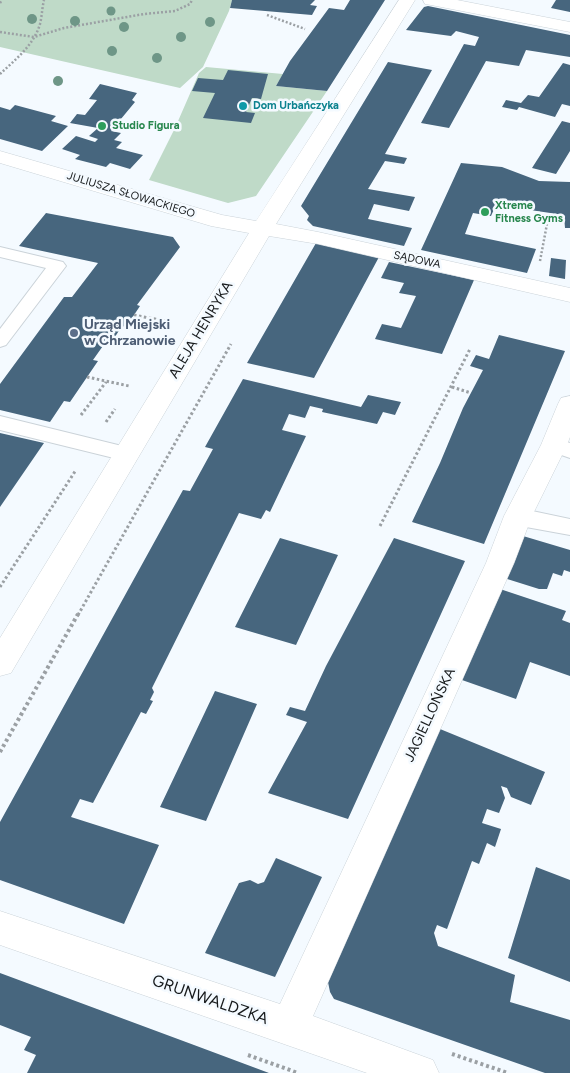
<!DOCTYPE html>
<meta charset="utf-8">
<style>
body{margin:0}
canvas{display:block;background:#f4faff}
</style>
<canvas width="570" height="1073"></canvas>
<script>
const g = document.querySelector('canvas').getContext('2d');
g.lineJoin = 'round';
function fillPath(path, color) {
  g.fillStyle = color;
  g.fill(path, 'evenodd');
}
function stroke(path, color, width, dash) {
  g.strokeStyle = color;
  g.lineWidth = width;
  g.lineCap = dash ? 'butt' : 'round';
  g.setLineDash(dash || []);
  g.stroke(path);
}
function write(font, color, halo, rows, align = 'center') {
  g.font = font + ' Figtree,sans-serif';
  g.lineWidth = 5;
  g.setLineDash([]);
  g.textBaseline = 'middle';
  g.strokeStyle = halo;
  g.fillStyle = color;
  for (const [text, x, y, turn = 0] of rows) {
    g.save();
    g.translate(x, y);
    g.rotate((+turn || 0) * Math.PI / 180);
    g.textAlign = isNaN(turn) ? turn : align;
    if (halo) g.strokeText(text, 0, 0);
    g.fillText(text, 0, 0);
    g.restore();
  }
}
const green = new Path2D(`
 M0,0H232L229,11L203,67L180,88L0,47Z
 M206,67L283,74L276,86L327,91L256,196L228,203L149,180L175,128L199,73Z`);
const building = new Path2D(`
 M232,0H315L310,5L317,6L312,15L230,8Z
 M350,0H385L327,91L276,86L290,61L329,8L344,10Z
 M556,0H570V12L551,8Z
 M428,6L570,35V57L526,50L519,66L486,61L449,128L421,123L464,44L475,46L479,37L456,31L451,36L406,30L424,7Z
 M388,62L432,70L385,154L407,158L404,164L385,161L368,189L415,197L409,211L374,204L368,219L412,228L404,246L313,226L307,220L309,216L301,206Z
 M563,63L570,65V106L562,104L555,117L519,107L517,110L502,107L506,100L521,103L528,95L539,97Z
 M228,70L268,74L261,99L252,98L246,112L255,113L251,123L203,118L215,93L192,91L198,78L223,80Z
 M100,84L137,93L132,100L135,102L111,131L121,133L114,140L122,142L116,148L143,155L130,169L110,163L106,167L75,159L80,155L62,149L76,136L95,142L98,139L89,136L98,128L70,123L77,114L85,115L97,100L89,99Z
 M15,105L56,116L51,121L68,126L42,151L0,139V107L10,110Z
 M562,121L570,123V151L556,174L532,168Z
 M461,163L502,167L539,181L570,182V228H565L564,215L496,205L491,216L473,213L465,234L536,249L527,273L421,250Z
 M46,213L173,237L180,247L137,305L140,306L126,327L122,326L111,343H105L93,360L98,361L70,402L64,401L50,422L0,410V384L64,297H72L98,263L19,246Z
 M316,243L379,257L314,378L247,363Z
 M551,258L566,260L565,279L549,276Z
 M389,262L474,280L442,354L375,339L382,324L401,328L416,296L399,293L404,283L381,278Z
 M499,335L565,351L484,544L412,522L440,463L463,408L483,370L470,366L476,355L489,359Z
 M243,379L361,407L368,395L401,402L395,415L383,412L377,424L322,412L323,409L310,406L305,418L289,414L282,430L306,436L270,512L266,510L261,519L239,513L152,688L154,692L150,700L153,701L146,714L141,712L93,803L80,799L71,817L159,845L124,924L0,880V822L183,490L190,491L213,449L205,447Z
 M0,433L44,443L0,507Z
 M523,536L570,550V572L564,570L562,576L553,573L547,589H539L504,578Z
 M280,538L338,555L296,645L235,627Z
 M394,538L465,561L348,819L268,793L307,722L286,715L290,707L305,711L326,666Z
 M500,589L566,611L562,620L570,623V676L530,662L516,699L462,680Z
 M215,691L257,704L206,821L160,807Z
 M440,729L545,772L531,805L511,797L507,788L501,786L505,798L499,813L487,809L482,823L501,829L495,847L487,843L479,864L472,861L447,929L437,925L434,933L438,946L515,975L510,1002L570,1020V1073H545L334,999L330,992L328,982Z
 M276,858L322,877L275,977L205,953L239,883L250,880L258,884L264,882Z
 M536,867L570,880V982L508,958Z
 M0,973L194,1045L269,1073H27L36,1055L24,1050L31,1037L0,1025Z`);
const pathFar2 = new Path2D(`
 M0,3L2,0
 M267,15L305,29
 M0,32L34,37L64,28L144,14L175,11L190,4L192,0
 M0,74C15,60 34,45 40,24C42,16 42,8 44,0
 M540,261L547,224`);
const pathFar1 = new Path2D(`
 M134,315L170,322
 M87,377L129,386
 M452,387L471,393
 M81,415L106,382
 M106,422L115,409
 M380,526L470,349
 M0,587L76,470
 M78,615L231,344`);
const path = new Path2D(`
 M0,752L78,614
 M452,1054L508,1073
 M248,1055L298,1073`);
const service = new Path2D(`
 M0,247L63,262L66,266L6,345L0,347V329L46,268L0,257Z
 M0,416L126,447L133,449L136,454L133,459L126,461L0,430Z
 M554,438L570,443V458L547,450L544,445L547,440Z
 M518,508L570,519V535L526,527L511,521L508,516L511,511Z`);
const minor = new Path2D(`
 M399,0H415L276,224L318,232L570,288V302L318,244L269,236L11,673L0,676V638L249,233L211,226L0,163V151L222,215L256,221Z
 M423,0H457L570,22V32L431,5L425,4Z
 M570,396V437L567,445L532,516L514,563L313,1016L433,1060L439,1073H367L0,945V911L280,1004L486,563L504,516L541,445L558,404L561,398Z`);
const trees = [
 [111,11,4.5],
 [32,19,5],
 [75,21,5],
 [210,22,5],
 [124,27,5],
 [181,37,5],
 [112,51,5],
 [157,58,5],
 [58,81,5]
];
const markers = [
 [243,106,5,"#0f9aa8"],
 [102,126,5,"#2e9e5b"],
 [485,212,5,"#2e9e5b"],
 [74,333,5,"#5c6f8a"]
];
const farCulturenames = [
 ["Dom Urbańczyka",253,106]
];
const farLeisurenames = [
 ["Studio Figura",112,126],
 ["Xtreme",495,206],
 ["Fitness Gyms",495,219]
];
const farStreetnames = [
 ["JULIUSZA SŁOWACKIEGO",131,195,17],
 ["SĄDOWA",417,260,12]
];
const serviceNames = [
 ["Urząd Miejski",84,325],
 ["w Chrzanowie",84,341]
];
const streetNames = [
 ["ALEJA HENRYKA",201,330,-59],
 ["JAGIELLOŃSKA",430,715,-65]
];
const nearStreetnames = [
 ["GRUNWALDZKA",210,1000,19]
];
fillPath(green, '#bfdac8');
fillPath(building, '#47667e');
stroke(service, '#cbd3d9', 2);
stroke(minor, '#cbd3d9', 1);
stroke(pathFar2, '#9ba0a4', 2.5, [2, 2]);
stroke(pathFar1, '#9ba0a4', 3, [2.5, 2.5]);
stroke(path, '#9ba0a4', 4, [3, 3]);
fillPath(service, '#fff');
fillPath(minor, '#fff');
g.fillStyle = '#6e9687';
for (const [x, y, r] of trees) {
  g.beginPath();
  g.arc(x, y, r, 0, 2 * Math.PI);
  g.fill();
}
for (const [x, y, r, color] of markers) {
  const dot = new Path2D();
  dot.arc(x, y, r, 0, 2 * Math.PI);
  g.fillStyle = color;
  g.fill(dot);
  stroke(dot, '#f4faff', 2);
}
write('bold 11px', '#0d838f', '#f4faff', farCulturenames, 'left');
write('bold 11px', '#27864d', '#f4faff', farLeisurenames, 'left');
write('11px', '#16191b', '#f4faff', farStreetnames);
write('bold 14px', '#4e5e75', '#f4faff', serviceNames, 'left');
write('14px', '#16191b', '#f4faff', streetNames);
write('16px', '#16191b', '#f4faff', nearStreetnames);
</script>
